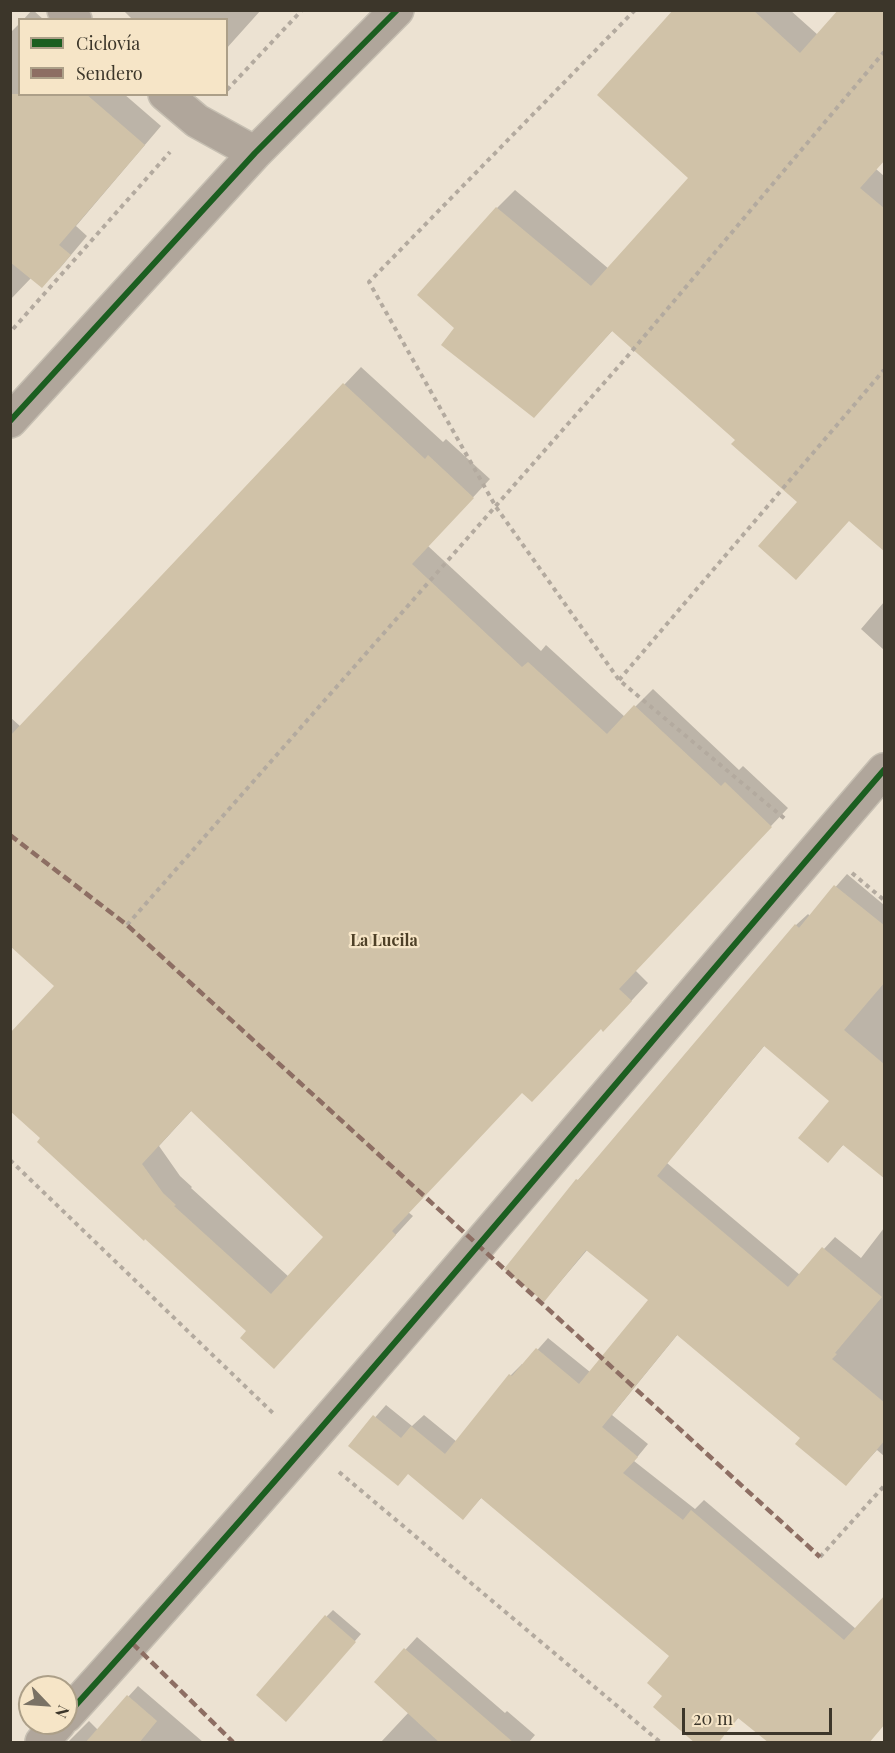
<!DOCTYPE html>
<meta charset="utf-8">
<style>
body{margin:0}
#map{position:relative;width:895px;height:1753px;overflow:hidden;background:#ece2d2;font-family:"Playfair Display",serif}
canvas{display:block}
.frame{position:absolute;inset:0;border:12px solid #3c362a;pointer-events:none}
.legend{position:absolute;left:18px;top:18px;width:210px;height:78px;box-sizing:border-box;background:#f6e5c7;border:2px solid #ac9f88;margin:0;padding:8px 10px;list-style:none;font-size:18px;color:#3c362a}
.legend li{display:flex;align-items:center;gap:12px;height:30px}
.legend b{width:30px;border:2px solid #ac9f88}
.north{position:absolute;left:18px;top:1675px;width:60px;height:60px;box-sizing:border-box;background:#f6e5c7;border:2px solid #ac9f88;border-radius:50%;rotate:115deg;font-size:16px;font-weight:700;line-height:24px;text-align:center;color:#3c362a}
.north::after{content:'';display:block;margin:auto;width:21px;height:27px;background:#7a7265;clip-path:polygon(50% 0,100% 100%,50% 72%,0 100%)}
.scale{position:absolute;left:682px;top:1708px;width:150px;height:27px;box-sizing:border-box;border:3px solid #3c362a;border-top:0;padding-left:8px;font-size:18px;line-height:21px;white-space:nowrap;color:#3c362a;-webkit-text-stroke:4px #f6e5c7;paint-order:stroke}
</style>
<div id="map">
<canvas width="895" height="1753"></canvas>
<div class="frame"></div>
<ul class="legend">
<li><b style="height:8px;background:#1b5e20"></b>Ciclovía</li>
<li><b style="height:8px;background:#8d6e63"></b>Sendero</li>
</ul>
<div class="north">N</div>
<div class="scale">20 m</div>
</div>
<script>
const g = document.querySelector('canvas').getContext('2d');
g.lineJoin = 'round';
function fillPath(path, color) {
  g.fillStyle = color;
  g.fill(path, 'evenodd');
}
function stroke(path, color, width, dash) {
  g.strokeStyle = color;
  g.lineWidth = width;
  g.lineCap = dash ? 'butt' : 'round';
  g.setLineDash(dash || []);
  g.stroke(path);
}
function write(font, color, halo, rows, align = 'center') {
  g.font = font + ' "Playfair Display",serif';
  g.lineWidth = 4.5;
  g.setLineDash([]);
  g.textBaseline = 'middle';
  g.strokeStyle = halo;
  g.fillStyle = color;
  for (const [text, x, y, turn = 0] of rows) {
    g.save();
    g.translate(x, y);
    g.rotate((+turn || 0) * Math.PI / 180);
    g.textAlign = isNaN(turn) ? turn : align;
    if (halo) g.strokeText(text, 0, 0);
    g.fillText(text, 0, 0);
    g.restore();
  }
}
const shadow = new Path2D(`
 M32,10H33L44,20H23Z
 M123,10H261L226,49V20H133Z
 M675,10H790L818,35L876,169L884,176V550L850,519L799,502L737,440L613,330L534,416L456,328L497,208L515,190L609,269L691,178Z
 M20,23V94H124L161,126L76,226L87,236L60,268L42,286L32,277L10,300V33Z
 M361,367L443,442L446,439L490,479L428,546L541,651L546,645L625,717L653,689L739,770L743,766L788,808L635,970L648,983L621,1012L522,1091L408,1212L413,1216L291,1349L248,1331L42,1138L56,986L10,945V717L21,727ZM192,1110L325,1237L289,1277L191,1188L192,1187L180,1176L159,1146Z
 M884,602V650L861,629Z
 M847,874L884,905V1177L844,1144L828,1161L831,1101L765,1045L667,1163L800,1275L835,1237L861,1258L884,1228V1456L877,1450L846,1484L802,1437L678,1334L612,1415L648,1444L634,1461L695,1509L704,1500L856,1629L884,1724L739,1717L729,1729L664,1696L671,1656L482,1497L463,1518L409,1473L350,1446L386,1405L412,1426L424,1415L457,1442L511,1375L522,1364L524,1365L548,1338L590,1372L650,1299L588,1249L555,1288L544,1300L578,1180L589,1168L796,925L808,914L810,916Z
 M333,1610L361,1634L292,1714L327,1616Z
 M417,1637L505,1713L507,1711L535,1735L529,1742H381L409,1712L376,1682Z
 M138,1686L203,1742H68L89,1721L98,1730Z`);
const building = new Path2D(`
 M673,10H753L800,53L838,10H885V160L860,188L885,209V552L849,521L796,580L758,546L797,502L731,444L735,440L612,331L534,418L441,345L454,328L417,295L496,207L591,286L688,178L597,95Z
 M10,94H86L145,145L59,245L71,255L42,288L10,262Z
 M343,383L425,459L428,455L474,498L412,564L522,667L528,662L607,734L634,705L721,786L725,782L772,827L619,989L632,1001L603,1032L601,1029L532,1102L522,1093L392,1231L396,1235L274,1369L240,1338L246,1331L145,1239L144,1241L78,1180L37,1142L40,1138L10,1111V1033L54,986L10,946V736ZM191,1111L323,1237L271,1294L174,1206L176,1205L163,1193L142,1164Z
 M834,885L885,926V982L844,1030L885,1065V1179L843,1145L828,1163L798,1138L829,1101L764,1046L657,1176L788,1287L822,1247L882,1297L835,1353L837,1354L832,1359L885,1403V1440L846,1486L795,1444L800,1438L677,1335L602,1427L638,1457L623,1473L683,1520L691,1510L844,1640L885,1595V1724L869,1743H769L738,1718L718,1743H695L653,1707L662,1696L647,1683L669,1656L481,1498L463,1520L408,1474L398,1486L348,1446L373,1415L401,1438L411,1426L445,1454L509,1374L512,1376L536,1348L579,1384L648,1300L586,1250L544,1302L504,1269L576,1179L578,1180L795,924L799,928Z
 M325,1615L356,1642L286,1722L256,1695Z
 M404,1648L514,1743H440L374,1682Z
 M127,1695L157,1721L139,1743H85Z`);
const path = new Path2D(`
 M635,10L369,282L496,507L619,680L785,819
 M227,90L302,10
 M13,329L170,152
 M619,680L884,370
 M852,873L884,900
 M127,925L626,358L884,52
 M10,1160L275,1415
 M339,1472L660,1742
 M820,1557L884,1486`);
const street = new Path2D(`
 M64,10L75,20
 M165,94L197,121L255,153
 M10,421L255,153L397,10
 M66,1716C346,1407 612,1086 884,770
 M42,1742L59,1723`);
const quiet = new Path2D(`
 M10,835L127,925L820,1557
 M132,1643L233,1742`);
const cycleway = new Path2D(`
 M10,421L255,153L397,10
 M66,1716C346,1407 612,1086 884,770`);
const neighbourhoodNames = [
 ["La Lucila",384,941]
];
fillPath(shadow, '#0003');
fillPath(building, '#d0c2a8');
stroke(street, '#c6bfb2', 36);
stroke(path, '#b3aa9f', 4, [4.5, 4.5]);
stroke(street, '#b0a69b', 33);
stroke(quiet, '#8d6e63', 4.5, [9, 4.5]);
stroke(cycleway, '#1b5e20', 6);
write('bold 16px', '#4e4027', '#f6e5c7', neighbourhoodNames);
</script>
